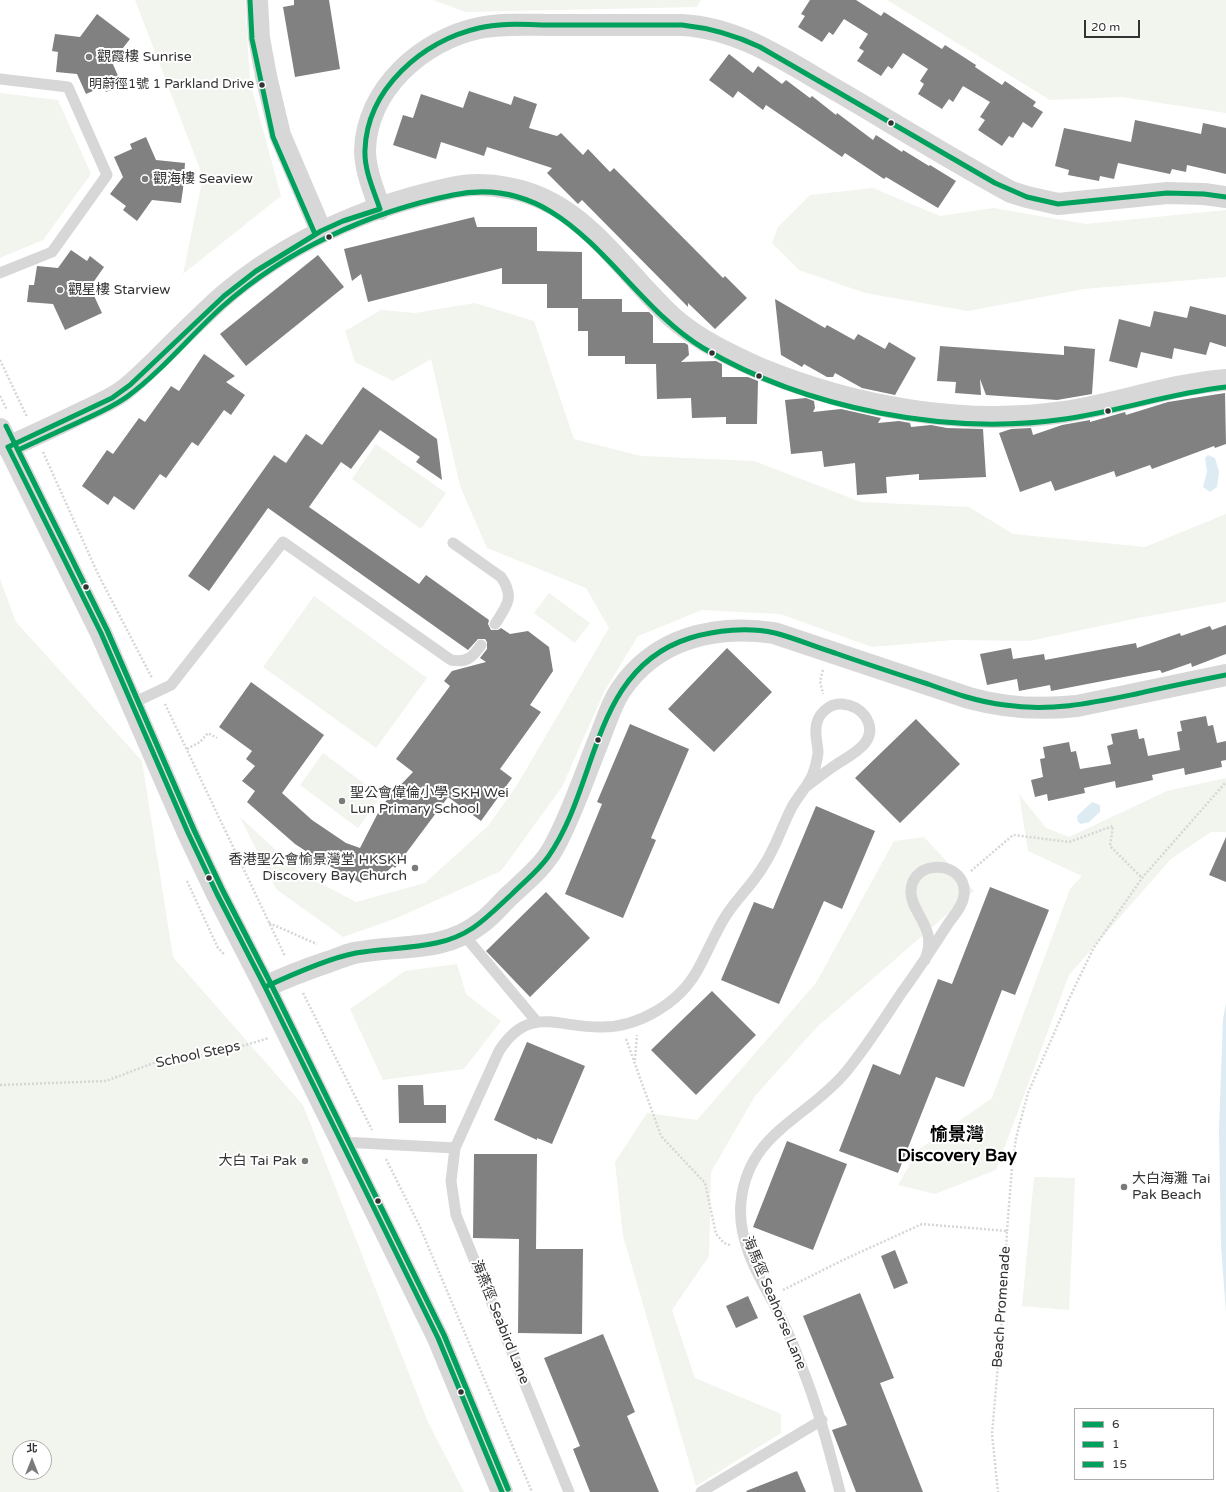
<!DOCTYPE html>
<meta charset="utf-8">
<style>
body{margin:0}
#map{position:relative;width:1226px;height:1492px;overflow:hidden;background:#fff;font-family:"Varela Round","Noto Sans TC",sans-serif}
canvas{display:block}
.legend{position:absolute;left:1074px;top:1408px;width:140px;height:72px;box-sizing:border-box;background:#fff;border:1px solid #adadad;margin:0;padding:5px 7px;list-style:none;font-size:12px;color:#333}
.legend li{display:flex;align-items:center;gap:8px;height:20px}
.legend b{width:20px;border:1px solid #adadad}
.north{position:absolute;left:12px;top:1440px;width:40px;height:40px;box-sizing:border-box;background:#fff;border:1px solid #adadad;border-radius:50%;rotate:0deg;font-size:11px;font-weight:700;line-height:16px;text-align:center;color:#333}
.north::after{content:'';display:block;margin:auto;width:14px;height:18px;background:#7a7a7a;clip-path:polygon(50% 0,100% 100%,50% 72%,0 100%)}
.scale{position:absolute;left:1084px;top:20px;width:56px;height:18px;box-sizing:border-box;border:2px solid #333;border-top:0;padding-left:5px;font-size:12px;line-height:14px;white-space:nowrap;color:#333;-webkit-text-stroke:3px #fff;paint-order:stroke}
</style>
<div id="map">
<canvas width="1226" height="1492"></canvas>
<ul class="legend">
<li><b style="height:5px;background:#00a15c"></b>6</li>
<li><b style="height:5px;background:#00a15c"></b>1</li>
<li><b style="height:5px;background:#00a15c"></b>15</li>
</ul>
<div class="north">北</div>
<div class="scale">20 m</div>
</div>
<script>
const g = document.querySelector('canvas').getContext('2d');
g.lineJoin = 'round';
function fillPath(path, color) {
  g.fillStyle = color;
  g.fill(path, 'evenodd');
}
function stroke(path, color, width, dash) {
  g.strokeStyle = color;
  g.lineWidth = width;
  g.lineCap = dash ? 'butt' : 'round';
  g.setLineDash(dash || []);
  g.stroke(path);
}
function write(font, color, halo, rows, align = 'center') {
  g.font = font + ' "Varela Round","Noto Sans TC",sans-serif';
  g.lineWidth = 4;
  g.setLineDash([]);
  g.textBaseline = 'middle';
  g.strokeStyle = halo;
  g.fillStyle = color;
  for (const [text, x, y, turn = 0] of rows) {
    g.save();
    g.translate(x, y);
    g.rotate((+turn || 0) * Math.PI / 180);
    g.textAlign = isNaN(turn) ? turn : align;
    if (halo) g.strokeText(text, 0, 0);
    g.fillText(text, 0, 0);
    g.restore();
  }
}
const green = new Path2D(`
 M135,0H245L250,82L281,196L183,274L203,177Z
 M433,0H701L697,7L466,12Z
 M887,0H1226V113L1122,97L1050,100Z
 M0,93L58,100L91,174L43,240L0,258Z
 M873,188L940,216L993,208L1086,224L1226,210V277L1084,289L968,311L865,293L799,270L772,243L778,227L810,195Z
 M475,303L534,321L574,439L641,456L754,461L861,502L969,507L1013,534L1145,547L1226,514V602L1143,617L1029,641L953,640L872,647L780,614L702,610L638,636L604,692L562,787L501,871L397,918L343,937L276,889L240,817L301,873L356,902L425,883L488,826L517,785L609,628L586,588L487,548L460,486L431,359L393,381L355,362L345,331L381,310L415,313Z
 M376,444L446,493L421,529L352,479Z
 M0,579L16,622L142,761L173,957L303,1105L428,1422L464,1492H0ZM20,1448H44V1472H20Z
 M549,593L590,623L575,643L534,613Z
 M314,596L427,678L376,748L263,667Z
 M323,753L381,796L358,828L300,785Z
 M1226,778V832H1211L1171,859L1069,975L996,1170L935,1194L898,1185L918,1150L992,1098L1070,889L1082,876L1028,851L1019,794L1046,828L1069,837L1167,791Z
 M924,837L974,891L817,1027L755,1096L711,1172L709,1256L672,1310L695,1378L781,1414V1433L696,1486L623,1236L615,1162L647,1113L697,1120L816,983L894,841Z
 M457,964L466,994L501,1021L464,1069L383,1080L350,1009L405,971Z
 M1034,1177L1075,1178L1069,1310L1022,1306Z`);
const water = new Path2D(`
 M1208,455L1215,458L1219,472L1217,487L1210,492L1203,487L1207,472L1205,458Z
 M1092,802L1100,805V812L1089,822L1081,824L1078,822L1077,816Z
 M1226,1003V1313L1221,1245L1219,1129L1223,1019Z`);
const building = new Path2D(`
 M294,0H329L340,69L295,77L283,7L294,5Z
 M810,0H856L881,16L884,12L942,49L945,45L976,65L975,67L1002,85L1005,81L1036,102L1033,106L1043,112L1032,128L1023,122L1013,138L1009,136L1002,146L978,130L985,120L980,117L990,102L963,86L953,102L949,99L942,109L918,94L924,84L920,81L928,69L903,53L892,69L888,66L881,76L857,61L864,51L859,48L868,34L844,19L833,35L829,32L822,42L798,27L805,16L801,14Z
 M97,14L130,39L112,62L122,85L106,92L104,86L86,94L77,74L56,72L58,52L52,51L55,34L80,37Z
 M729,54L753,73L758,66L782,84L786,80L810,98L812,96L836,115L837,113L873,140L876,135L902,152L903,150L929,166L930,165L956,181L938,208L886,177L884,179L845,153L842,157L766,105L763,110L738,91L733,98L709,80Z
 M469,91L511,105L514,96L537,104L529,128L557,136L561,133L583,155L588,149L610,172L614,168L723,278L725,276L747,298L715,329L688,303V307L582,200L578,204L547,173L552,168L487,147L484,156L441,142L436,159L393,145L403,115L413,118L421,94L463,108Z
 M1135,120L1201,134L1203,123L1226,128V174L1187,165L1186,172L1172,169L1170,174L1118,163L1114,179L1100,176L1099,181L1068,175L1069,170L1055,166L1064,128L1131,142Z
 M146,137L156,160L185,163L183,189L181,203L152,200L137,221L123,210L126,206L110,194L123,177L114,157L132,149L130,144Z
 M474,217L477,227H537V251L582,252V299H622V312H649L653,316V343H685L688,345L689,355L681,362L716,361L722,364V377H748L758,381L757,424H726V417L692,418L691,398L657,399L656,364H625V356H588V331H578V308H547V284H502V268L368,302L361,274L352,281L344,249Z
 M71,250L87,261L90,256L104,267L90,287L102,313L65,330L53,304L27,302L29,285H34L37,266L58,268Z
 M318,255L344,287L246,366L220,334Z
 M775,299L825,328L827,325L854,340L858,334L885,349L889,342L916,358L895,395L862,388L835,373L833,377H827L804,364L802,367L781,355Z
 M1190,306L1226,315V347L1210,342L1206,355L1174,348L1172,359L1141,352L1137,368L1109,361L1119,319L1150,327L1154,311L1187,318Z
 M940,346L1064,355V346L1095,349L1092,394L1057,400L986,395L980,379L981,395L955,393L956,382L937,381Z
 M204,354L235,376L226,382L245,395L231,415L224,410L198,446L192,442L166,478L160,474L134,510L114,496L108,505L82,486L107,450L113,454L139,418L145,422L171,386L179,391Z
 M363,387L437,439L442,480L416,462L420,457L380,430L351,469L341,462L309,507L419,584L426,575L489,620L488,624L491,630H498L501,628L510,634L528,631L549,647L553,671L530,705L541,712L500,769L512,778L481,821L448,797L395,868L393,866L380,878L365,876L361,883L324,863L295,844L247,802L255,791L242,781L255,766L246,759L252,751L219,727L251,682L324,735L282,793L312,820L346,843L360,848L380,809L389,797L413,772L396,759L450,686L444,681L452,671L486,662L480,658L487,649V642L485,639H478L468,650L268,508L209,591L188,576L274,455L286,463L306,434L322,445Z
 M1225,393L1226,444L1215,448L1214,446L1152,469L1150,465L1116,477L1114,471L1055,491L1051,481L1020,492L999,433L1011,429L1031,428L1033,435L1062,425L1090,420V422L1125,412L1126,415L1168,402Z
 M806,398L814,401L815,408L813,412L841,409L881,418L878,423L899,421L910,423L911,427L931,425L947,428L983,429L986,477L919,480V474L886,477L887,493L857,495L855,463L824,467L822,451L791,454L785,400Z
 M1226,625V654L1192,667L1191,663L1162,673L1160,670L1051,691L1050,685L1019,691L1017,679L987,685L980,654L1011,648L1013,659L1044,654L1045,660L1136,643L1137,648L1180,633L1181,636L1210,626L1212,630Z
 M727,648L772,692L714,752L668,709Z
 M1206,716L1208,726L1213,725L1217,743L1226,741V760L1221,761L1222,767L1185,775L1184,768L1152,775L1153,780L1116,788L1115,781L1084,788L1085,793L1048,801L1047,794L1035,797L1031,780L1043,777L1040,759L1045,758L1043,747L1069,742L1071,752L1076,751L1080,769L1111,764L1107,746L1113,744L1111,734L1137,729L1139,739L1144,738L1148,756L1180,750L1177,732L1182,731L1180,721Z
 M916,719L960,764L900,823L855,778Z
 M630,724L689,749L651,838L656,840L623,918L565,894L602,804L597,802Z
 M816,806L875,831L842,909L824,901L779,1004L721,980L754,902L773,909Z
 M1226,837V882L1209,875Z
 M990,887L1049,910L1015,995L1002,990L964,1087L936,1077L898,1173L839,1151L873,1064L900,1075L938,979L952,984Z
 M546,892L590,938L530,997L486,951Z
 M712,991L756,1035L696,1095L651,1050Z
 M527,1042L585,1066L552,1144L537,1138V1140L494,1120Z
 M398,1085H423L424,1105H446V1123H399Z
 M787,1141L847,1164L813,1250L753,1227Z
 M474,1154H537L536,1249H583L582,1334L518,1333L519,1239L473,1238Z
 M895,1250L908,1283L894,1289L881,1256Z
 M860,1293L894,1378L880,1383L923,1492H856L832,1430L847,1425L803,1316Z
 M748,1296L758,1318L736,1328L726,1306Z
 M603,1334L635,1412L627,1416L659,1492H590L573,1449L580,1446L544,1358Z
 M797,1471L806,1492H747L746,1491Z`);
const path = new Path2D(`
 M0,360L27,417
 M0,396L7,410
 M43,452L98,574L152,678
 M823,670L820,681L823,694
 M165,704L285,956
 M187,749L200,742L208,733L217,738
 M971,871L1013,835L1069,842L1113,826L1110,846L1142,878
 M187,881L218,948L224,954
 M269,923L317,944
 M303,993L372,1130
 M626,1039L661,1136L705,1183L716,1234L724,1243L730,1245
 M635,1060L637,1035
 M0,1085L106,1081L164,1059L215,1054L269,1038
 M386,1159L420,1227L532,1492
 M1007,1231L1012,1167L1016,1138L1028,1093L1069,999L1093,949L1142,878L1226,782
 M783,1290L843,1260L922,1224L1007,1231L1004,1295L992,1434L998,1492`);
const service = new Path2D(`
 M0,79L68,87L107,175L52,252L0,273
 M453,543L501,577C515,597 507,606 495,624
 M133,703L171,685L283,542L451,660C467,663 473,657 481,645
 M464,935L537,1022
 M342,1142L455,1148
 M569,1492L456,1215L451,1181L455,1148L499,1051C529,1004 557,1028 602,1027C639,1027 679,1003 697,971C708,952 715,932 727,914C738,897 754,883 764,865C776,847 782,826 792,807C798,796 807,787 812,776C815,769 817,760 818,753C818,745 815,737 816,729C816,715 829,703 842,704C852,705 859,708 865,716C882,742 850,755 834,766C824,773 816,779 807,786
 M701,1492L822,1420
 M840,1492C829,1449 818,1407 801,1365C794,1345 785,1326 775,1306C758,1275 737,1240 741,1202C748,1133 806,1119 845,1073C866,1048 884,1019 902,992C919,969 934,945 950,921C956,913 963,905 964,895C968,860 911,857 911,892C911,907 925,920 928,935C930,945 928,951 925,960`);
const minor = new Path2D(`
 M257,0L259,38L266,76L280,135L321,231
 M380,209C374,191 365,170 365,150C367,89 422,40 479,28C503,23 530,25 555,25C597,25 640,25 682,25C742,28 792,65 843,94C899,127 954,161 1011,192L1027,197L1058,204L1167,193L1204,194L1226,197
 M8,447C29,438 50,428 71,418C87,410 105,403 120,393C133,384 144,372 156,361C177,340 198,319 220,299C284,243 365,207 447,189C467,184 488,184 508,188C583,201 620,269 672,317C698,340 730,355 761,369C854,407 964,427 1064,412C1119,404 1171,384 1226,380
 M265,987C286,977 307,969 328,962C337,959 346,955 354,953C399,944 443,953 481,923C491,916 499,906 508,897C524,882 543,867 554,847C573,812 585,774 600,737C606,722 611,705 620,691C655,638 715,624 774,633L969,698C1005,708 1040,710 1077,706L1226,675`);
const tertiary = new Path2D(`
 M0,429L101,633L188,833L217,894L265,987L438,1338L502,1492`);
const bus1 = new Path2D(`
 M265,987C291,975 329,958 356,953C383,948 410,949 436,943C471,936 487,917 512,894C524,882 538,871 548,857C599,785 591,669 690,638C716,630 748,627 775,633C795,638 815,647 835,653C866,664 897,674 928,684C953,693 978,702 1005,705C1050,712 1092,703 1136,694C1166,687 1196,681 1226,675
 M502,1492L438,1338L265,987L217,894L188,833L101,633L8,447L112,398L130,385L224,296L256,271L321,231L343,221L380,209C374,191 364,170 365,150C367,89 422,41 479,28C503,22 530,25 554,25C597,25 639,25 682,25C710,28 735,35 760,47L995,183L1027,197L1058,204L1167,193L1204,194L1226,197`);
const bus2 = new Path2D(`
 M250,0L252,39L273,137L315,234
 M508,1489L444,1335L271,984L223,891L194,830L107,630L18,450C38,441 59,431 79,422C96,414 113,407 128,396C162,371 190,336 222,307C286,250 369,212 453,195C572,170 618,297 703,348C806,409 947,436 1065,419C1120,411 1171,393 1226,387`);
const bus3 = new Path2D(`
 M6,426L107,630L194,830L223,891L271,984L444,1335L508,1489`);
const markers = [
 [89,57,4,"#7a7a7a"],
 [262,85,3.5,"#333"],
 [891,123,3.5,"#333"],
 [145,179,4,"#7a7a7a"],
 [329,237,3.5,"#333"],
 [60,290,4,"#7a7a7a"],
 [712,353,3.5,"#333"],
 [759,376,3.5,"#333"],
 [1108,411,3.5,"#333"],
 [86,587,3.5,"#333"],
 [598,740,3.5,"#333"],
 [342,801,4,"#7a7a7a"],
 [415,868,4,"#7a7a7a"],
 [209,878,3.5,"#333"],
 [305,1161,4,"#7a7a7a"],
 [1124,1187,4,"#7a7a7a"],
 [378,1201,3.5,"#333"],
 [461,1392,3.5,"#333"]
];
const busNames = [
 ["明蔚徑1號 1 Parkland Drive",254,85]
];
const poiNames = [
 ["觀霞樓 Sunrise",97,57],
 ["觀海樓 Seaview",153,179],
 ["觀星樓 Starview",68,290],
 ["聖公會偉倫小學 SKH Wei",350,793],
 ["Lun Primary School",350,809],
 ["香港聖公會愉景灣堂 HKSKH",407,860,"right"],
 ["Discovery Bay Church",407,876,"right"],
 ["大白 Tai Pak",297,1161,"right"],
 ["大白海灘 Tai",1132,1179],
 ["Pak Beach",1132,1195]
];
const streetNames = [
 ["School Steps",198,1055,-12],
 ["海馬徑 Seahorse Lane",774,1303,67],
 ["Beach Promenade",1002,1307,-86],
 ["海燕徑 Seabird Lane",500,1322,68]
];
const districtNames = [
 ["愉景灣",957,1135],
 ["Discovery Bay",957,1156]
];
fillPath(green, '#f1f5ed');
fillPath(water, '#ddebf3');
fillPath(building, '#818181');
stroke(path, '#d6d6d6', 2.5, [2, 2]);
stroke(service, '#d7d7d7', 11);
stroke(minor, '#d7d7d7', 22);
stroke(tertiary, '#d7d7d7', 22);
stroke(bus1, '#00a15c', 5);
stroke(bus2, '#00a15c', 5);
stroke(bus3, '#00a15c', 5);
for (const [x, y, r, color] of markers) {
  const dot = new Path2D();
  dot.arc(x, y, r, 0, 2 * Math.PI);
  g.fillStyle = color;
  g.fill(dot);
  stroke(dot, '#fff', 1.5);
}
write('13px', '#333', '#fff', busNames, 'right');
write('14px', '#333', '#fff', poiNames, 'left');
write('14px', '#333', '#fff', streetNames);
write('bold 18px', '#000', '#fff', districtNames);
</script>
